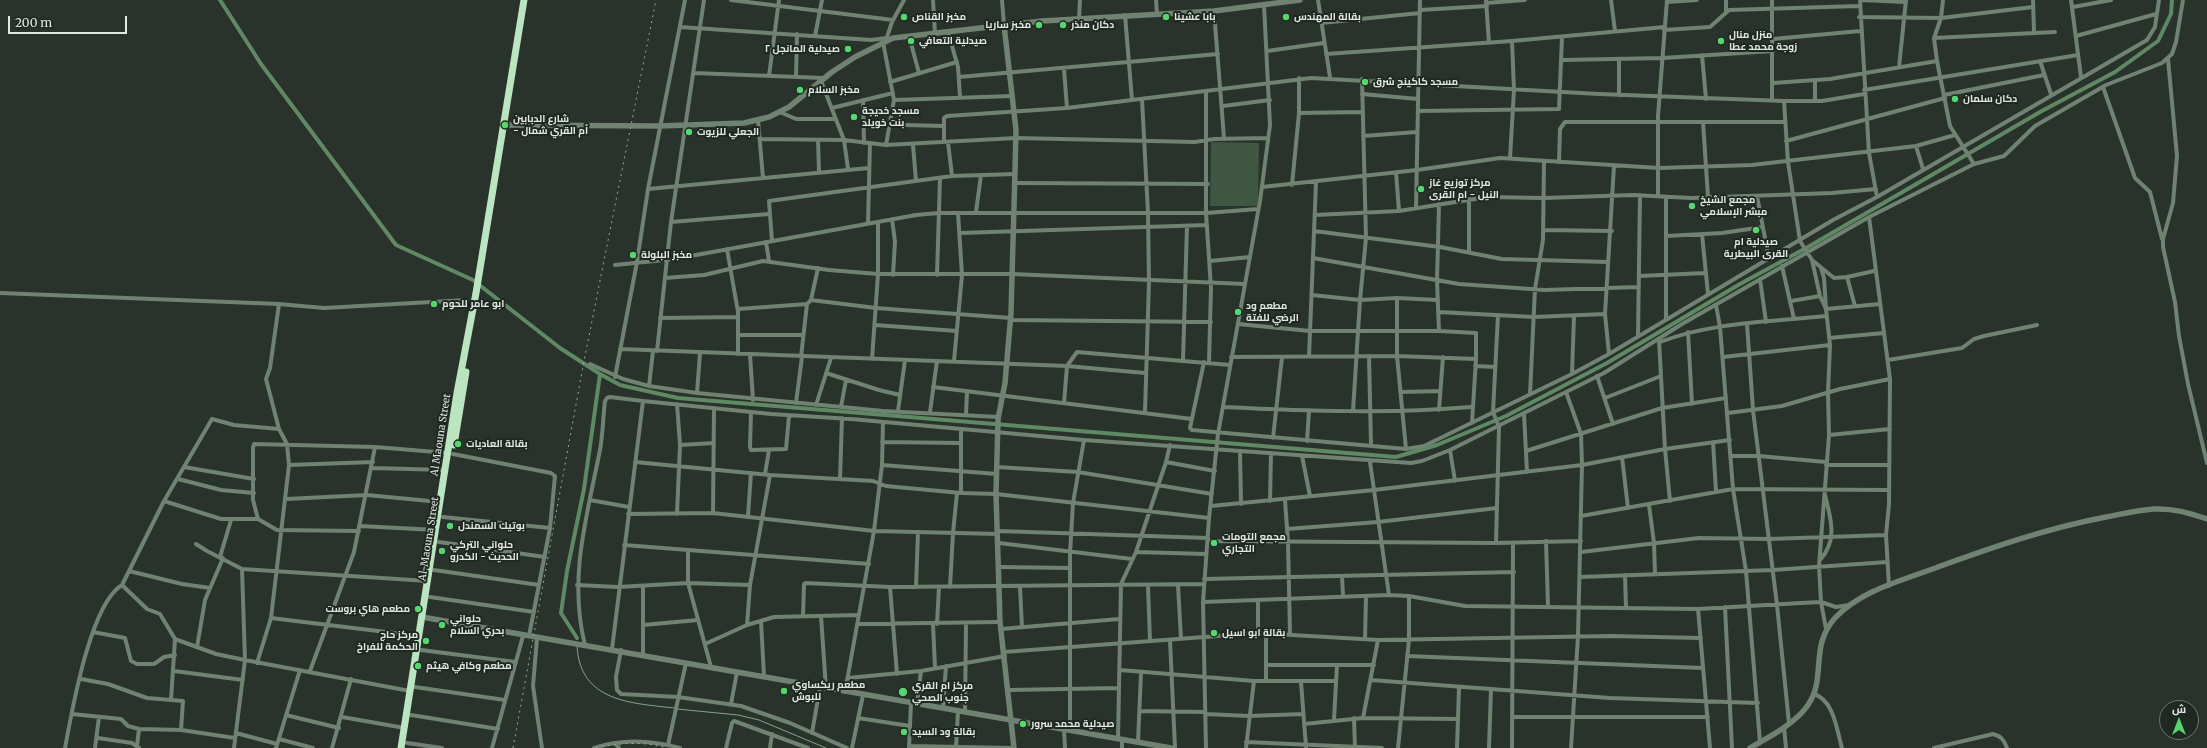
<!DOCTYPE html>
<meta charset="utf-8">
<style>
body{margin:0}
#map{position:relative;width:2207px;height:748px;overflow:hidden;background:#2a332b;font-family:Merriweather,Cairo,serif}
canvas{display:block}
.north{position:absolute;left:2159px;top:700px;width:40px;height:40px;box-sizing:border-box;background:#202921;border:1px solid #6d756e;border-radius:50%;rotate:0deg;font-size:11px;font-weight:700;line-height:16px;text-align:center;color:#e0e6e1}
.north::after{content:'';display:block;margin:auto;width:14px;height:18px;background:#56d671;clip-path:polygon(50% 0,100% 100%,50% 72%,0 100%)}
.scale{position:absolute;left:8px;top:16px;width:119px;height:18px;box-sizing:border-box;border:2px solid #e0e6e1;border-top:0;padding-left:5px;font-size:12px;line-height:14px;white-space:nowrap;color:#e0e6e1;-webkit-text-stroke:3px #202921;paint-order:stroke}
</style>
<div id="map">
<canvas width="2207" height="748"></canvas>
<div class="north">ش</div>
<div class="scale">200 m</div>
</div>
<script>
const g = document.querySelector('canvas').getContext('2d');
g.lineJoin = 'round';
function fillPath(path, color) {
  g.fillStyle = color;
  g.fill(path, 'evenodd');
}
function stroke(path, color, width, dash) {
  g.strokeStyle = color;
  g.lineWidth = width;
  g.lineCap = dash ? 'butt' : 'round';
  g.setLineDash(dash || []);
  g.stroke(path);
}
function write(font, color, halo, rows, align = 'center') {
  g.font = font + ' Merriweather,Cairo,serif';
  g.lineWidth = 4;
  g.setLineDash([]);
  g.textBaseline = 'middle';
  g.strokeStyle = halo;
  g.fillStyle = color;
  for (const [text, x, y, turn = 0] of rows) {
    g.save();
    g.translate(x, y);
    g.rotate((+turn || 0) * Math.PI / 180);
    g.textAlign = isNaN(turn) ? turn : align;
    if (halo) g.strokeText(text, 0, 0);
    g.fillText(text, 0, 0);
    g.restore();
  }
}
const green = new Path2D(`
 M1211,142L1259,143L1258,206H1210Z`);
const stream = new Path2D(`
 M577,646C580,702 631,703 674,708
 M677,709L738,715L759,720L826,748`);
const canal = new Path2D(`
 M220,0L261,64L396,245L473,280L560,348L600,374L620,385L678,398L1396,457L1437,445L1506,416L1607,363L1740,284L1808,247L2040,112L2115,72L2158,41L2171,14L2172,0
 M577,638L561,613L567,571L584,489L600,374`);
const minor = new Path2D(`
 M731,0L893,20
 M933,0L935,34
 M1002,0L1004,25
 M1156,0L1157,14
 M1318,0L1330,77
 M1486,0L1489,43
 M1611,0L1615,31
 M1726,0V11
 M1772,0V100
 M1860,0L1869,153L1877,197
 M1860,0L1906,2
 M2033,0L2034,32
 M2071,0L2081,77
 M1667,2L1697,0
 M1486,3L1525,0
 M2073,7L2111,0
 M1420,10L1487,6
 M1214,11L1224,138
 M1125,15L1132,100
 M1859,17L1941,18L2033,7
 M1079,19L1080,0
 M1321,23L1420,13
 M680,27L871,40L887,38
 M1664,30L1710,27L1729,10L1859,6
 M948,32L958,67L960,97
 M815,36L822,0
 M909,36L919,73
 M2076,36L2156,14
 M1934,38L2055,32
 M1773,39L1860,31
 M886,40L892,22L904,0
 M883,42L894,100L886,145
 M1267,51L1324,43
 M1326,54L1512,41L1665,27
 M1702,55L1706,99
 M2168,59L2177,156L2173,203L2163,239V247L2175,302L2179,336L2188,384L2207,463
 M1563,60L1663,58L1773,51
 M1619,60V95
 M2040,61L2051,94
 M1899,67L1906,0
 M1064,69L1067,108
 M694,73L824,78
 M769,76L779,0
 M796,77L797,34
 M959,77L1218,54
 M821,81L844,140L848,169
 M890,82L957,62
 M1773,83L1830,79L1937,61
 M2103,87L2135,178L2150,192L2162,239
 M1864,90L2078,55
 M1206,91V213L1211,288L1209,362
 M1362,94L1418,99
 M1944,95L2044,75
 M1142,99L1148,213L1149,281L1145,412
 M863,100L864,143
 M894,100L1012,96
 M1784,101H1822L1864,94
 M1815,101V81
 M1223,106L1270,100
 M832,108L893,93
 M1418,111L1559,109L1562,37
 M780,112L796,119H836
 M1299,113L1362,112
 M758,120L763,178
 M1703,122L1708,197
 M864,124L944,126
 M1363,136L1417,132
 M760,139L844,140L886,145L1016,138L1195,142L1214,139L1268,138
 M818,140L819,171
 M1786,141L1945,98
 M944,142V118L947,116L1067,108L1311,78L1599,94L1784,101L1788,162L1800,241L1812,260L1820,296L1826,309L1830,345L1828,393L1829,435L1819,566L1821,602L1826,629
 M948,142L952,176
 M913,145L916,181
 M1916,146L1923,169
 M1510,158L1514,90L1512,41
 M1559,162L1560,129L1565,122H1785
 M1974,164L2004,156L2035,126L2106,85L2162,63L2172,54L2176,42L2183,0
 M1396,172L1399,211
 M1015,183L1208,184
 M1292,185L1299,113V78
 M1262,187L1417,170L1500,158L1659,168L1752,165L1916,146L1955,135
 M648,189L869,168
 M1658,196V116L1667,0
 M1757,196L1769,259
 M1416,208L1420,0
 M976,212L981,175
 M1315,215L1399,211L1487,197L1544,198L1633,195L1691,198L1832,193L1876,189
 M892,219L895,242L893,275
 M671,222L769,214
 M868,224L870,143
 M1544,230L1612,231
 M1314,231L1440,247L1502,259L1608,262
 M960,233L1207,225
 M1702,234L1708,294
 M1666,236L1722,233L1763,227
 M772,241L769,201L952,176L1015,174
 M766,242L769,261
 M727,249L738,312V354
 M1469,251V199
 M1313,258L1459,284L1545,290L1639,287
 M1812,260L1834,278L1847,277L1874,271
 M1210,261L1250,257
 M615,265L674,259L916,215L939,213H1206L1258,209
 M1782,266L1794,319
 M1821,268L1824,278L1826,309L1880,304
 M937,275L940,178
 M1639,276L1706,273
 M1847,277L1855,306
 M665,278L704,275L763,261L829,270L878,274H1012L1245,284
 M1760,279L1766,322
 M0,293L279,304
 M1312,295L1360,300L1397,298L1438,300
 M1397,298V356L1406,449
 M811,300L876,308L1011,318
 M1791,301L1820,296
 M1716,305L1720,327L1733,489L1746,571L1760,742
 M738,309L807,304
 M1438,312L1534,317L1605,314
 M660,318L738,317
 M1010,320L1211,322
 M1666,320V198
 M1238,324L1310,331H1439L1476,333V359L1472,423
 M1747,324L1753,410L1777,605L1789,723
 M875,325L957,331
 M1439,331L1437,281L1439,204
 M1688,332L1692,404
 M739,335H803
 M1638,336L1640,195
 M1829,338L1884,333
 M1659,340L1665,449L1670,501
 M1660,342C1712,322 1771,322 1826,316
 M620,349L1067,366L1145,373
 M657,351L671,222L704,0
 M1609,354L1605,314L1614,166
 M750,355L753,400
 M1369,356L1371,445
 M801,357L807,304L811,300L818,268
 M1231,357L1397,356L1476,359
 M1309,357L1316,182
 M1723,357L1830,345
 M872,359L878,274V222
 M1183,360L1187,226
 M1888,360L1962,348L1974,339L1984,336L2037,325
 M954,361L962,275L958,213
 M1204,362L1190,428L1192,430L1406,449L1424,446L1572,374L1609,354L1833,220L1877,197L2147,40L2155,27L2159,0
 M590,364L623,379L649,386L697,393L883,411L999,417
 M1475,366L1495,367
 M826,373L879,390L900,395
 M1572,374L1574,316
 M1597,376L1613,424
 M615,377L637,262L648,189L685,0
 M649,386L653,351
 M933,387L1192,419
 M1400,392L1440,391
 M1566,392L1581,434L1582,465L1578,636L1571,748
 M697,393L700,353
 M1530,394L1535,289L1543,240L1544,161
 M1605,398L1661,376
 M796,403L802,357
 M1064,403L1067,366L1077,352L1230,365
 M677,404L680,445L677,514
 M816,405L831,358
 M841,407L846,380
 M1223,407C1306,411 1389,414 1471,407
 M1439,410L1443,357
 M898,411L905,360
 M1353,411L1360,300L1366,238L1362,79
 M751,412L750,447L751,450L786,449L789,416
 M930,412L937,361
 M1728,413L1782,406L1840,389L1890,379
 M1524,414L1527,472
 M966,415L967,392
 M279,429L266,379L270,368L279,304L324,308L467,300
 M1829,435L1890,429
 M1273,438L1282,357
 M1307,441L1309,411
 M882,442L960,443
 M1713,442L1716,492
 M680,445L714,443
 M1450,450L1455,481
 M1240,451L1241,504
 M1526,451L1662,408L1726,398
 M453,454L551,473L555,476L550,528L529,636
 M1302,456L1310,496
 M1731,456H1759L1826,462
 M1622,457L1628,508
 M635,462L770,475L873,481L886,486L961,493L996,494L1209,518
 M1166,462L1215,471
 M1370,462L1389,595
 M289,465L373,462
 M882,465L997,474
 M1826,465H1889
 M184,467L254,479
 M997,467L1078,472L1212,494
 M372,468L445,470
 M765,474L769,450
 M178,479L221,490L254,493
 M840,479L842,418
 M961,493V429
 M286,499L367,495L440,502
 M590,500L629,507
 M1285,500L1288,542L1290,634
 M164,501L221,519H258L277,530L359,531
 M1270,501L1271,453
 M1649,505L1654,543L1655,574
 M1211,506L1374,490L1582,465L1665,449L1730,440
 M713,513L714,408
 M628,514L713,513L874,531L998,534
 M748,516L751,473
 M1581,516L1733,489L1888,490
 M443,517L550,528
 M258,519L253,500V448L254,444L375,447L448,453
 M360,526L436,530
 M1287,529L1378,522L1497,508
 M998,531L1208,538
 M1208,541L1496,543L1581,541
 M1546,541L1548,606
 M439,542L545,557
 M999,543L1132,559
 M1496,543L1499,427L1493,412L1498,315
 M196,544L207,551L242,569L428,581
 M624,545L869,564
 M688,551V583L711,667
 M1136,552L1206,554
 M1581,552L1699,538L1769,539L1886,535
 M220,557L231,520
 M1820,560C1838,540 1831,519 1825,495
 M999,567L1070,568
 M434,570L539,585
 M129,571L182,584L210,588
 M1625,575L1626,608
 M1342,576L1343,596
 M1580,577L1773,570L1887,562
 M1204,579L1514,572
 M122,585L147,609L160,614L175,639L171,700
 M577,585L618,587L688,583L750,585
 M1178,585L1181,639
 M1148,586L1150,641
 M1889,586L1886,535L1889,504L1890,379L1869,217L1974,164L1950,126L1937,61L1934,38L1941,18L1943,0
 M890,587L897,674
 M916,587L918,532
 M950,587L953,533L957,493
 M1020,587L1022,627
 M430,597L534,612
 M1258,600V633
 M1203,602L1389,595L1409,596L1465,606L1698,609L1801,603L1821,602L1836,607L1849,605
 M1725,607L1732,748
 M1698,609L1710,748
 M803,616L804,584L806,583L890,587L1204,584
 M821,616L826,689
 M271,618L419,636
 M761,621L764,676
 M857,624L1000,622
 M933,624L935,668
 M937,624L939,587
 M643,625L698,620
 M747,625L750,585L770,475
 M1001,629L1119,619
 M93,632L125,638L131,661L137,664H154L164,657L175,655
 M537,638L533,686L542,748
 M175,639L216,654L245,660L410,691
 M1365,639L1366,596
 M1170,640L1175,748
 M705,644L747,625L774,617L859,615
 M585,645C568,578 587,516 600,450C603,434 603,417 605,401L607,398L610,397L643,401
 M197,647L205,600L223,558
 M612,649L643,401L771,414L851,419L1084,440L1411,463L1422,461L1450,450L1604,373L1682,324L1869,217
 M421,650L515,662
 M621,650L616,677L617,690L621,694L678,697L741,706L790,723L847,748
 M1004,652L1258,633L1378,640L1611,636L1701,638
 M643,654V586
 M1407,656L1703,668
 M1266,665H1374
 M1120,670L1254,681H1336
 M174,671L243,680
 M310,671L354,552L375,447
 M848,678L921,671L1005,656
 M81,679L108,684L147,698L183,701L181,730
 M1371,680L1610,698L1758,703
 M1266,681V633
 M1301,682L1306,747
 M415,687L505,700
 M1009,690L1119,688
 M845,692L874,531L882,465L883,422
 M1814,694C1834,700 1837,731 1842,748
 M731,704L737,672
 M917,704L921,671
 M943,708L946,666
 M1140,711L1205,712
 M965,712L966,624
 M72,714L121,719L128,726L139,729L181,730L235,738
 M1206,714L1249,716L1303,714
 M286,715L339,728
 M411,715L498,729
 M342,717L405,728
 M1513,717H1708
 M858,718L910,726
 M1354,718L1355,748
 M1363,718L1378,640
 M1334,720L1337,665
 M1304,724L1363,718L1458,719
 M1784,727L1786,748
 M1064,730L1065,748
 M1070,731V553L1073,503L1084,440
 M236,733L277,744
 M812,733L820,687
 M98,738L132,743L139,748
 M279,739L313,748
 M1118,739L1121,584L1136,552L1166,462L1170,445
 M1122,740V748
 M1138,742L1141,673
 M1246,742L1382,748
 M407,743L442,748
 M615,743L619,748
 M668,745L686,663
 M137,746L139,729
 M909,746L1014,748
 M65,748C72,711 90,604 122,585L164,501L212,419L234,425L279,429L287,444L289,465L271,618L257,663
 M95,748L99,717
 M234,748L245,660L242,569
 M276,748L300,670
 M332,748L351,679
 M492,748L523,636
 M594,748C623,738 651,740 680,748
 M726,748L732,723L734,721L808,748
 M770,748L772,734
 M852,748L863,695
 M909,748L911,703
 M956,748L958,711
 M1206,748L1203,602L1209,518L1218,434L1260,201L1270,125L1264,5
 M1246,748L1254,681
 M1398,748L1409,640V596
 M1457,748L1459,688
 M1489,748L1491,689
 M1512,748L1513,543
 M1934,748L1993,734C2001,736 2004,740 2007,748`);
const tertiary = new Path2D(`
 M1004,25L1016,130L1015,171L1011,313L1005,383L998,419L996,494L1000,622L1014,748
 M503,125L660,126L744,123L769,117L789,107L832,72L855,57L893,38L1042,21L1214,11L1300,0
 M422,617L1171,748
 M1750,748C1769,737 1795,724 1808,705C1827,677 1809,647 1835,618C1861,590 1904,580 1938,567C1993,547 2048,528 2106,517C2122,514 2138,510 2154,509C2173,508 2189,513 2207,519`);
const trunk = new Path2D(`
 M454,445L466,372
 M401,748L457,393L476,293L524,0`);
const rail = new Path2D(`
 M513,748L584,361L656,0
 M596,748C619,743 644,741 667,748`);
const markers = [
 [904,17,4,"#56d671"],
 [1166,17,4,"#56d671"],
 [1286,17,4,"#56d671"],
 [1039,25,4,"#56d671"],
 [1063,25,4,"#56d671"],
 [911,41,4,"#56d671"],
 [1721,41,4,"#56d671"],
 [848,49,4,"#56d671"],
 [1365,82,4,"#56d671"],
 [800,90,4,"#56d671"],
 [1955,99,4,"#56d671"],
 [854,117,4,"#56d671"],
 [505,125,4,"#56d671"],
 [689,132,4,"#56d671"],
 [1421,189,4,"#56d671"],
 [1692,206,4,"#56d671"],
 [1756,230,4,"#56d671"],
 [633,255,4,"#56d671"],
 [434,304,4,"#56d671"],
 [1238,312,4,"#56d671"],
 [458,444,4,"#56d671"],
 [450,526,4,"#56d671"],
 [1214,543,4,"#56d671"],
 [442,551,4,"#56d671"],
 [418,609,4,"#56d671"],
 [442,625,4,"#56d671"],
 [1214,633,4,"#56d671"],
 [426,641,4,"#56d671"],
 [418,666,4,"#56d671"],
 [784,691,4,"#56d671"],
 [903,692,5,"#56d671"],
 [1023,724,4,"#56d671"],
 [904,732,4,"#56d671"]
];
const poiNames = [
 ["مخبز القناص",912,17],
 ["بابا عشينا",1174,17],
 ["بقالة المهندس",1294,17],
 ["مخبز ساريا",1031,25,"right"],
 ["دكان منذر",1071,25],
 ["منزل منال",1729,35],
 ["زوجة محمد عطا",1729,47],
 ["صيدلية التعافي",919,41],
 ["صيدلية المانجل ٢",840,49,"right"],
 ["مسجد كاكينج شرق",1373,82],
 ["مخبز السلام",808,90],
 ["دكان سلمان",1963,99],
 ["مسجد خديجة",862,111],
 ["بنت خويلد",862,123],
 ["شارع الدبابين",513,119],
 ["- أم القري شمال",513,131],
 ["الجعلي للزيوت",697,132],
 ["مركز توزيع غاز",1429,183],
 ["النيل - ام القرى",1429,195],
 ["مجمع الشيخ",1700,200],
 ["مبشر الإسلامي",1700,212],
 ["صيدلية ام",1756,242,"center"],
 ["القرى البيطرية",1756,254,"center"],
 ["مخبز البلولة",641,255],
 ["ابو عامر للحوم",442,304],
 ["مطعم ود",1246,306],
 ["الرضي للفتة",1246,318],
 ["بقالة العاديات",466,444],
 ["بوتيك السمندل",458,526],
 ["مجمع التومات",1222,537],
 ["التجاري",1222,549],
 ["حلواني التركي",450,545],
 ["الحديث - الكدرو",450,557],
 ["مطعم هاي بروست",410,609,"right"],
 ["حلواني",450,619],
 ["بحري السلام",450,631],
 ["بقالة ابو اسيل",1222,633],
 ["مركز حاج",418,635,"right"],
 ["الحكمة للفراخ",418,647,"right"],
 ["مطعم وكافي هيثم",426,666],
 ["مطعم ريكساوي",792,685],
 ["للبوش",792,697],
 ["مركز ام القري",912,686],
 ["جنوب الصحي",912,698],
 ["صيدلية محمد سرور",1031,724],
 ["بقالة ود السيد",912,732]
];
const streetNames = [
 ["Al Maouna Street",441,435,-81],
 ["Al-Maouna Street",429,539,-81]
];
fillPath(green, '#3f5642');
stroke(stream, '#86a48a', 1);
stroke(canal, '#5f8864', 4);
stroke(minor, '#708272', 4);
stroke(tertiary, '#708272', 5.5);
stroke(trunk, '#bbe4c0', 7);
stroke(rail, '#9da49e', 1, [2, 4]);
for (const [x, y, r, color] of markers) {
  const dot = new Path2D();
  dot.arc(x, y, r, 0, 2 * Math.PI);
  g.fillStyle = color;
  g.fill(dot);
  stroke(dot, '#202921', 1.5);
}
write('bold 10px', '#e0e6e1', '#202921', poiNames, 'left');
write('10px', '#e0e6e1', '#202921', streetNames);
</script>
